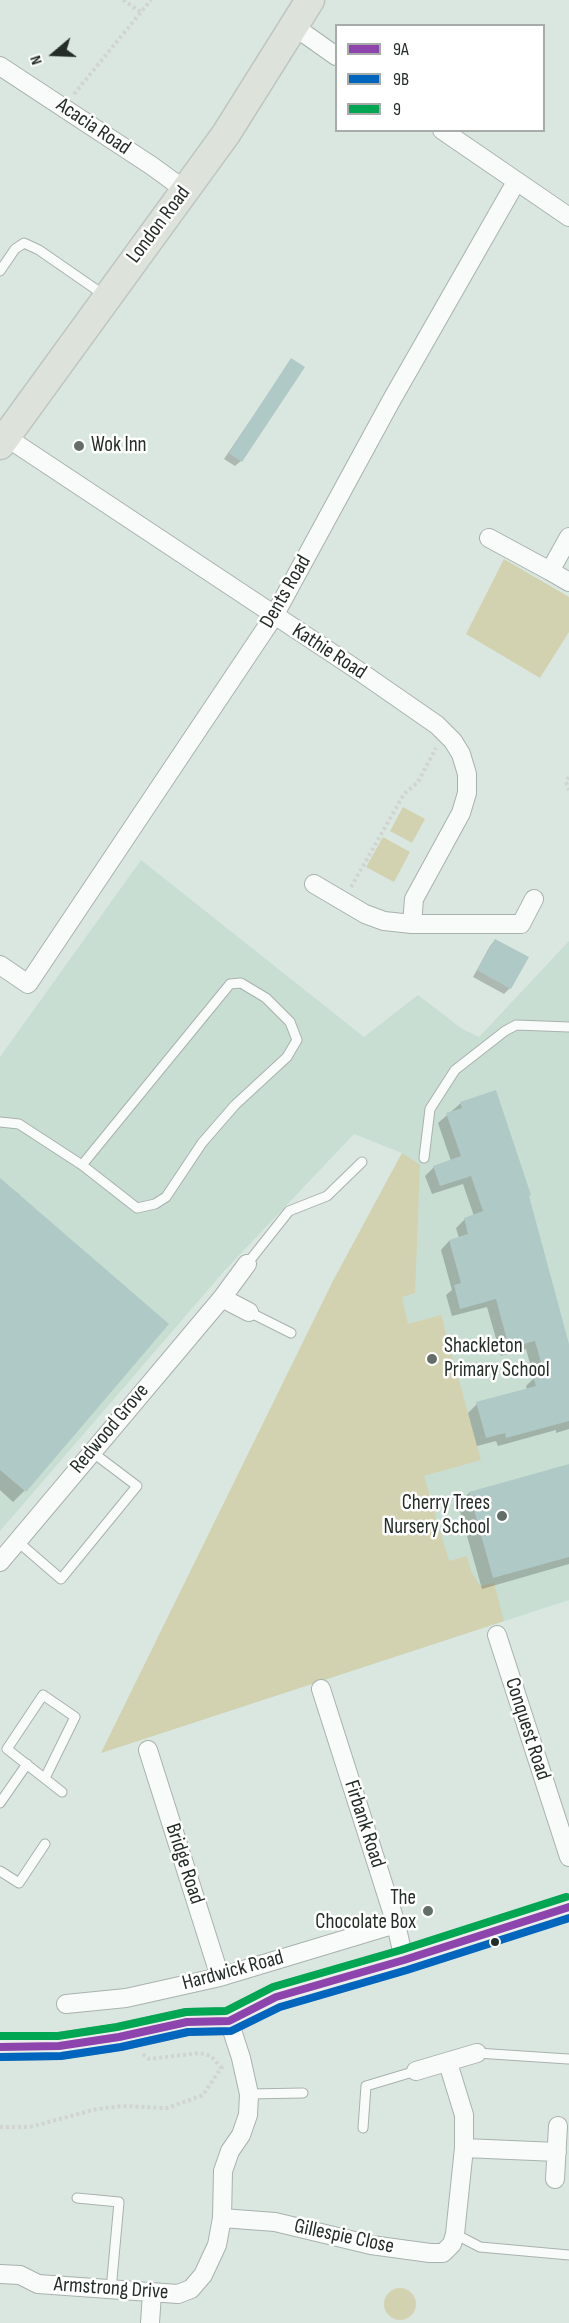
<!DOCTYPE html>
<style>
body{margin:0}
#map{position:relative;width:569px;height:2323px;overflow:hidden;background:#dae7e0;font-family:"Sofia Sans Condensed",sans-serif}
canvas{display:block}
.legend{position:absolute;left:335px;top:24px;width:210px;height:108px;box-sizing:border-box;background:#fff;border:2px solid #a7aba9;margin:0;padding:8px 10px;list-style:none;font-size:18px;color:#242d28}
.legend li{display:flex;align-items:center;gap:12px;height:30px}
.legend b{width:30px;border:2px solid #a7aba9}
.north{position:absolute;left:24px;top:24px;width:60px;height:60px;-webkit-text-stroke:4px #fff;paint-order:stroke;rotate:251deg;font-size:16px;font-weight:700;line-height:24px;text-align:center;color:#242d28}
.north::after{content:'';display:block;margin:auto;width:21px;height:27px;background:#242d28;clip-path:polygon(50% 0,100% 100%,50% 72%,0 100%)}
</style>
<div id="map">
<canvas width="569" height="2323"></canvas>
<ul class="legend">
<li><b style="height:8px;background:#8e44ad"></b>9A</li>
<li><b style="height:8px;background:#0065bd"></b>9B</li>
<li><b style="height:8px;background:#00a651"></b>9</li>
</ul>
<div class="north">N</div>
</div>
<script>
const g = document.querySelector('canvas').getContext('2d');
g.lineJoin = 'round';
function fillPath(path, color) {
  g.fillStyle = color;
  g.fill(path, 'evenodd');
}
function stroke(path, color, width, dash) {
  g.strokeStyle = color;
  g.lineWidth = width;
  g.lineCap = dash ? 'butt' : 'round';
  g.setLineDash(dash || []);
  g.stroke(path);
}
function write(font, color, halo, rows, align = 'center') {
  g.font = font + ' "Sofia Sans Condensed",sans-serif';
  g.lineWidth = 5;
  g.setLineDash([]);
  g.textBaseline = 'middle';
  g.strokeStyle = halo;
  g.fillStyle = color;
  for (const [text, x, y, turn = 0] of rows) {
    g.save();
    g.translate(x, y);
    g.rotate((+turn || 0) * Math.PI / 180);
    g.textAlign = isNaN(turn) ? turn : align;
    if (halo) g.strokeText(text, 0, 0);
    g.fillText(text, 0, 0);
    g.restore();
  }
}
const built = new Path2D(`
 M141,860L364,1037L418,995L461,1028L479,1037L569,941V1600L101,1753L333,1281L402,1153L354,1134L226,1269L0,1531V1057Z`);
const green = new Path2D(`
 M504,559L569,597V632L540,678L466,634Z
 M403,807L425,819L412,843L390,831Z
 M383,837L410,852L394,882L366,867Z
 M402,1153L420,1165L415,1293L402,1297L408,1324L441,1315L481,1460L424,1476L449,1561L467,1556L471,1571L480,1586L494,1583L504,1621L101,1753L333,1281Z
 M384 2304a16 16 0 1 1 32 0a16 16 0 1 1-32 0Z`);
const shadow = new Path2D(`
 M291,360L241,461L235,466L224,459Z
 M495,940L510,988L504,994L473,977L490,946Z
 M461,1103L527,1197L569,1350V1429L556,1433V1430L498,1446L496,1441L477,1446L468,1413L477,1404L527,1390L526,1386L534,1378L526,1349L501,1356L487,1307L452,1316L446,1295L452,1290L441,1250L449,1241L459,1238L456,1228L465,1219L474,1216L463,1184L432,1194L425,1176L434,1167L451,1161L438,1123Z
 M0,1180L20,1195L24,1491L13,1502L0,1490Z
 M569,1465V1564L482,1589L458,1504L469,1493Z`);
const building = new Path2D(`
 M291,358L305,367L242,462L229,453Z
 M495,939L529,957L511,989L477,970Z
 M496,1090L531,1195L529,1196L569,1344V1421L506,1438L505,1433L486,1438L476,1402L536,1386L533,1376L544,1373L535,1341L509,1348L496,1299L460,1309L454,1285L461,1283L449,1240L468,1234L464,1218L483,1211L471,1176L440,1186L433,1166L461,1156L446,1113L462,1108L460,1102Z
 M0,1178L169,1324L26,1492L0,1470Z
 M569,1464V1557L493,1578L469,1492Z`);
const path = new Path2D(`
 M123,0L142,13
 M74,94L151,0
 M569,777L566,782L569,790
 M351,887L404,794L418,782L436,748
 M143,2054L149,2059L200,2053L211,2056L221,2068
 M0,2127H30L97,2109L122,2106L167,2108L203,2095L221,2068L225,2066`);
const lane = new Path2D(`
 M0,271L15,249L24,243L39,250L104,295
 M0,1122L19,1124L82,1165L137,1208L155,1204L166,1197L202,1143L235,1105L287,1057L297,1040L290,1022L266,998L241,983L230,984L82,1165
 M424,1158L430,1109L455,1070L505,1031L516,1025L569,1027
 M247,1264L289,1211L327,1196L362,1162
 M249,1312L291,1333
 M17,1541L61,1579L137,1486L92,1452
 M45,1778L75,1717L43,1695L7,1749L62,1792
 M0,1803L27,1764
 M0,1871L19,1883L45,1844
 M477,2053L568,2059
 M249,2094L303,2093
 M363,2128L366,2086L416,2071
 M77,2198L119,2202L111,2290
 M455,2234L480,2247L569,2255`);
const street = new Path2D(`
 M295,27L336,56
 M0,66L152,166L185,190
 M442,130L569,217
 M6,437L362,673L437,725L453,741L461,754L467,774V793L461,813L414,899L412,924
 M569,537L550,571L569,582
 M489,538L550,571
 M314,884L365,914L384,921L412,924H521L534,899
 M0,965L28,984L274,616L391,401L516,182
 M222,1298L249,1312
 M0,1562L222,1298L247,1264
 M497,1635L569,1857
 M321,1689L396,1924L404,1960
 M148,1750L220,1977
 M66,2004L126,1998L220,1977L396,1924
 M416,2071L477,2053
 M464,2148L557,2152
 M555,2179L558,2126
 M222,2218L275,2222L371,2245L430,2253H443L452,2244L455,2234L464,2148V2115L448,2063
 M0,2274L20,2275L38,2284L178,2294L191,2289L203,2275L217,2245L222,2218L223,2171L230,2151L241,2135L248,2115L249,2094L241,2058L229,2021
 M150,2323L152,2293`);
const secondary = new Path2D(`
 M0,2047L59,2046L119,2037L187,2022L229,2021L276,1997L404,1960L569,1907`);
const primary = new Path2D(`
 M0,445L226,134L310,0`);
const bus1 = new Path2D(`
 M0,2047L59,2046L119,2037L187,2022L229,2021L276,1997L404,1960L569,1907`);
const bus2 = new Path2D(`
 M0,2057L61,2056L121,2047L188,2032L231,2031L280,2007L407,1970L569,1918`);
const bus3 = new Path2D(`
 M0,2036H58L117,2027L186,2012L226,2011L273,1987L401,1950L566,1897`);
const markers = [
 [79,446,6,"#646e68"],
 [432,1359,6,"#646e68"],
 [502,1516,6,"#646e68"],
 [428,1911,6,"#646e68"],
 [495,1942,5,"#242d28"]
];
const streetNames = [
 ["Acacia Road",93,127,34],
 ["London Road",159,225,-53],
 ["Dents Road",286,592,-60],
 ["Kathie Road",329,652,33],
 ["Redwood Grove",110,1429,-50],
 ["Conquest Road",527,1729,72],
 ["Firbank Road",364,1824,72],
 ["Bridge Road",184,1864,72],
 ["Hardwick Road",233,1971,-15],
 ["Gillespie Close",344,2237,12],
 ["Armstrong Drive",111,2289,4]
];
const poiNames = [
 ["Wok Inn",91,446],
 ["Shackleton",444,1347],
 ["Primary School",444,1371],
 ["Cherry Trees",490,1504,"right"],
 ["Nursery School",490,1528,"right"],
 ["The",416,1899,"right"],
 ["Chocolate Box",416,1923,"right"]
];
fillPath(built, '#c8ded2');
fillPath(green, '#d2d2b0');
fillPath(shadow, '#0003');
fillPath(building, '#afc9c6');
stroke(lane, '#a8b2ad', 11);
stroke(street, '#a8b2ad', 20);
stroke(secondary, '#a8b2ad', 28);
stroke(primary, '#bec4c1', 31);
stroke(path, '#d1d4d2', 4, [3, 3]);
stroke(lane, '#f9fbfa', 9);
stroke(street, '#f9fbfa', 18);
stroke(secondary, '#ebefea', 26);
stroke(primary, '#dde2da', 28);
stroke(bus1, '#8e44ad', 8);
stroke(bus2, '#0065bd', 8);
stroke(bus3, '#00a651', 8);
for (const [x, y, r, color] of markers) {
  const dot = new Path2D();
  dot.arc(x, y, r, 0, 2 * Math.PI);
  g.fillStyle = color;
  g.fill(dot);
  stroke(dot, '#fff', 2);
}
write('21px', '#242d28', '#fff', streetNames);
write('21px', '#242d28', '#fff', poiNames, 'left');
</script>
